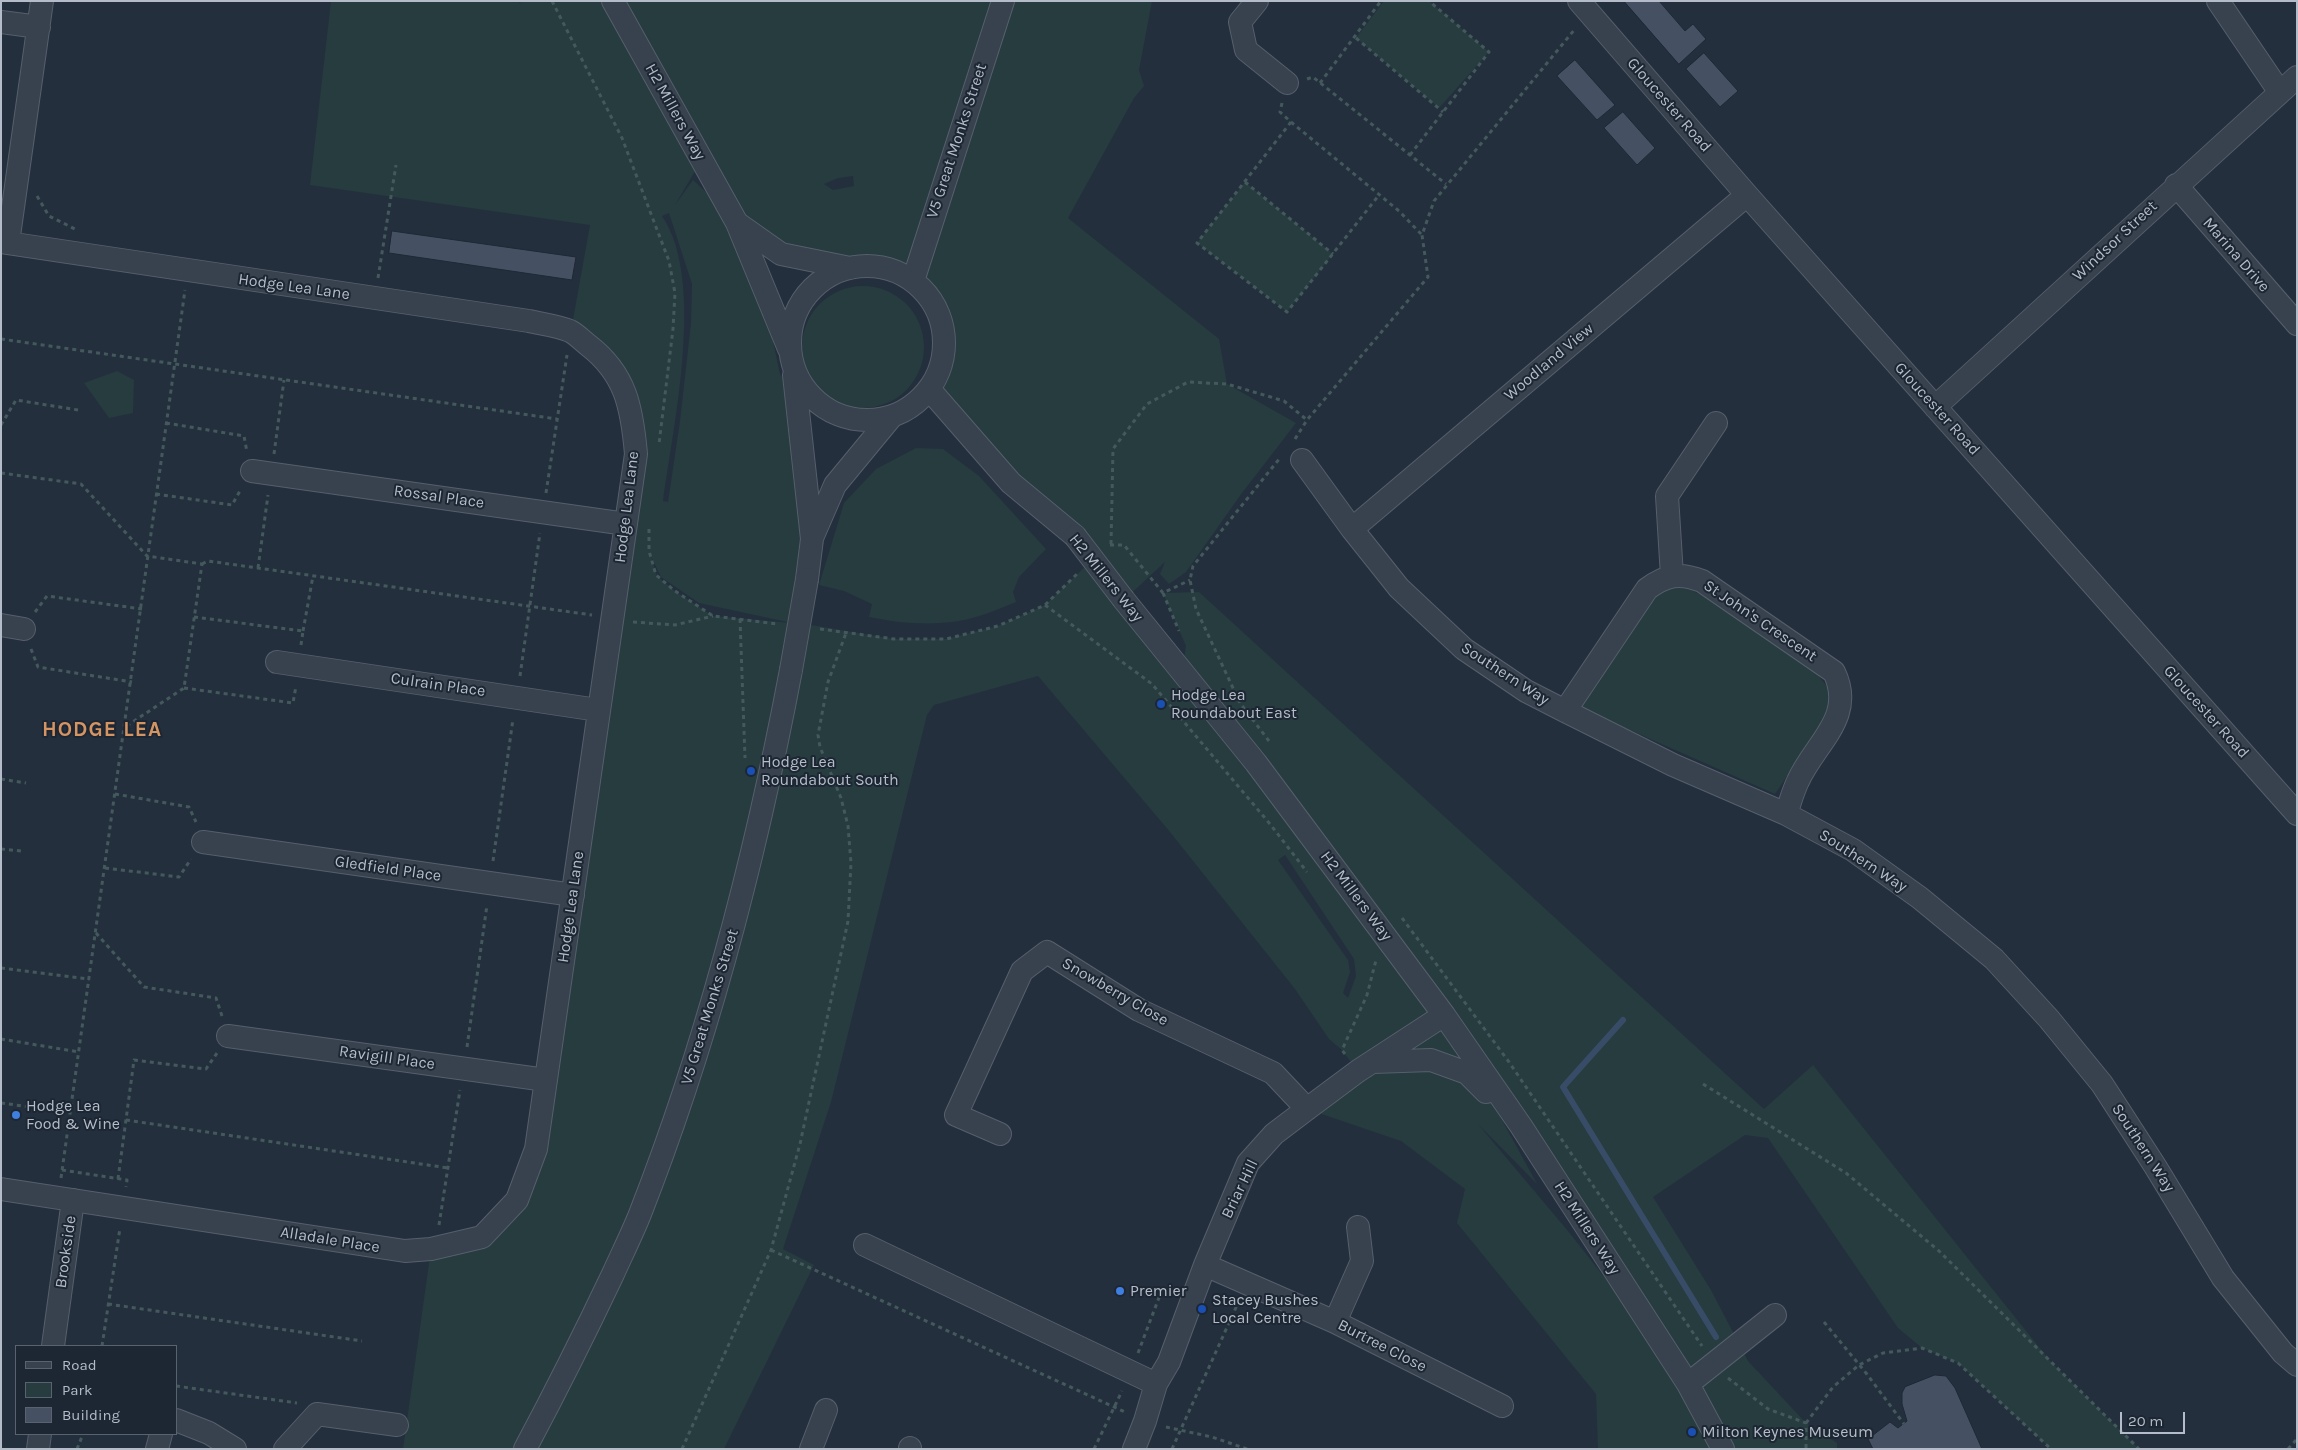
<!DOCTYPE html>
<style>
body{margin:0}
#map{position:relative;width:2298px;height:1450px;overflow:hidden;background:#242f3e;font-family:Karla,sans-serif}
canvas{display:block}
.frame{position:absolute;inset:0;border:2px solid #b4bcc9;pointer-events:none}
.legend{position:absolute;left:15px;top:1345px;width:162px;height:90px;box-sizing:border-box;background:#1d2633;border:1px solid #59626f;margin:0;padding:6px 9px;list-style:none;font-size:15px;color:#b4bcc9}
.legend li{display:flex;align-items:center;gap:10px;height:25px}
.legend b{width:25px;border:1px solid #59626f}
.scale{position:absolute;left:2120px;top:1412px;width:65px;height:22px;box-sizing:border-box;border:2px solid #b4bcc9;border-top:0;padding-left:6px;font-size:15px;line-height:18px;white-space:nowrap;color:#b4bcc9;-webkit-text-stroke:4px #1d2633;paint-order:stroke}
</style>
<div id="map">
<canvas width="2298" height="1450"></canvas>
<div class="frame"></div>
<ul class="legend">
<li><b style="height:6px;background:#38414e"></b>Road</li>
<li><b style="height:14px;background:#263c3f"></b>Park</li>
<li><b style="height:14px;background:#455162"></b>Building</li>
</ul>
<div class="scale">20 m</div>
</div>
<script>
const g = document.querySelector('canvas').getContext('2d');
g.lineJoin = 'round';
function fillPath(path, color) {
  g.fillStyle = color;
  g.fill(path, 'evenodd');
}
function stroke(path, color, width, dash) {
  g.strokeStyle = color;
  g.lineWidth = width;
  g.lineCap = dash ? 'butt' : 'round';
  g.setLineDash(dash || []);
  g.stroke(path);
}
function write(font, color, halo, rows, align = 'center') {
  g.font = font + ' Karla,sans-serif';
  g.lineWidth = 4;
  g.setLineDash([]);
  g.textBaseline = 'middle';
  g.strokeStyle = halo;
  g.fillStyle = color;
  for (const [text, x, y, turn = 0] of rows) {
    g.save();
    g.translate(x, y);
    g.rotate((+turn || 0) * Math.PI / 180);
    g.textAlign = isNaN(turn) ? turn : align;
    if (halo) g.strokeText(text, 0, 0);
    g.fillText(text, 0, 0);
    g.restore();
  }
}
const green = new Path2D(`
 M331,1H518L522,5L519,1H1152L1139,70L1144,86L1134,98L1068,218L1219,339L1227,384L1296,423L1242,493L1186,572L1169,584L1160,574L1165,562L1124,600L1182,672L1186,646L1163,593L1199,592L1764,1109L1813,1065L2051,1362L2139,1449H2051L1958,1363L1922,1348L1898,1328L1768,1138L1745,1135L1653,1197L1711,1290L1748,1361L1806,1423L1837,1443V1449H1598L1596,1394L1457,1223L1465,1189L1401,1141L1307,1109L1357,1070L1342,1050L1329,1039L1295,989L1170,832L1038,676L934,705L927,715L831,1102L783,1249L814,1265L724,1449H403L431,1249L482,1237L536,1149L633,416L571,331L590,225L310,185ZM701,161L733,217L693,180L675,205ZM853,176L854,186L833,190L824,184L838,178ZM669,213L692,284L691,323L680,421L668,502L663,501C673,427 706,280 662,216ZM750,232L850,268L872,266L887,269L913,281L926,293L937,311L942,328L943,358L940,370L929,389L1090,562L1045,605L998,626L946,639H894L799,623L812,539L803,406L780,374ZM651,556L661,577L699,603L792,623L713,616L675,591L657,576ZM1285,855L1354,959L1356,976L1348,998L1343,993L1350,972L1348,960L1278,860ZM1448,1021L1683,1377L1568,1231L1478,1124L1537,1184Z
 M1384,1H1429L1489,52L1439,108L1356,38Z
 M1245,182L1333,254L1287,312L1197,243Z
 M802 347a61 61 0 1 1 122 0a61 61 0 1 1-122 0Z
 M117,371L134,380L133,413L109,418L84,383Z
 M916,448L943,449L979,476L1046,549L1019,577L1013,592L1016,602C1003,607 990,613 976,617C943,627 902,624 869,617L872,604L844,591L819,585L844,503L876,469Z
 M1683,586L1707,598L1810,665L1829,689V714L1775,794L1580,708L1657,589Z`);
const stream = new Path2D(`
 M1623,1020L1563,1087L1716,1337`);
const building = new Path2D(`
 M1624,1H1659L1685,31L1693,24L1706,39L1679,64Z
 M1704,53L1738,91L1720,107L1686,69Z
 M1575,60L1615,105L1597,120L1557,76Z
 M1623,112L1655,148L1637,165L1604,128Z
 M392,231L576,257L572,280L389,253Z
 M1935,1375L1946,1376L1955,1388L1982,1449H1873L1868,1439L1890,1422L1898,1428L1907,1421L1902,1404V1393L1905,1387Z`);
const path = new Path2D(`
 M552,1L622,138L669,261L675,293L673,329L659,444
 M1356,38L1443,112
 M1307,79L1313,77L1446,184
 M1320,83L1381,1
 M1282,103L1280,112L1291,122L1399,211L1422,235
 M1291,122L1197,243L1287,312L1379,195
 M1410,155L1489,52L1429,1
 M1245,182L1333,254
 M37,196L49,216L77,230
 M378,278L396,165
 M1,339L557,419
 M166,423L244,436L247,452
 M1,425L16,400L78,410
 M1295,439L1307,420L1428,277L1422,235L1434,201L1575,29
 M274,454L284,380
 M1,473L81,484L147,556L202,564L184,688L125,727
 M546,493L567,355
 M156,494L232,505L241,489
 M649,529V551L656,575L675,591L713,616L777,624
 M1111,544L1113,449L1147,404L1188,382L1227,384L1284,401L1307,420
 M1110,545H1124L1163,593L1190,580
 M202,564L208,561L592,615
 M258,568L268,495
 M1163,593L1179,631
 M1045,605L1152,684L1270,824L1307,872
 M35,612L47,596L142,609
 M194,617L303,631L301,645
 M740,619L745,758
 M633,622L675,625L713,616
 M820,629L894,639H946L998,626L1045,605L1077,574
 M303,631L313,576
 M31,649L38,667L132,682
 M520,676L540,533
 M184,688L293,703L296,686
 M1269,741L1240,703L1196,609L1190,580L1193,566L1280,458
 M1,779L26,783
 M115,794L189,807L196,822
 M1,849L22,851
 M493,861L513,719
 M105,868L179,877L191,859
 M1402,918L1509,1062L1702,1346
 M96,933L144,987L216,998L222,1016
 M1,968L89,979
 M1,1039L79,1052
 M467,1047L487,905
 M1345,1054L1342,1050L1367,995L1376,960
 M1703,1084L1846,1173L1939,1251L2139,1449
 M1,1103L38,1108
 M126,1120L448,1168
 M62,1170L127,1180L126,1187
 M61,1178L185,290
 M118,1179L134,1060L206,1069L217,1053
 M439,1225L460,1090
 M771,1250L1125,1412
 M108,1304L362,1341
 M1824,1322L1866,1373L1904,1424
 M102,1346L120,1228
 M1138,1353L1163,1287
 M1728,1378L1768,1409L1806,1423V1449
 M176,1386L297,1403
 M1806,1423L1833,1387L1859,1365L1883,1353L1922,1348L1958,1363L2051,1449
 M1166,1427L1212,1437L1247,1449
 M77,1449L83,1434
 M682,1449L771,1250L800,1144L848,921L851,863L848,826L841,798L820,747L818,735L828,682L846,633
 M1094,1449L1122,1391
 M1172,1449L1238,1303
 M2288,1449L2297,1439`);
const minor = new Path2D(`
 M613,1L737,223L789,349
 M1257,1L1240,22L1246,50L1287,83
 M1579,1L1747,195L2297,814
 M2218,1L2279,91
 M1,22L39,27
 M2176,185L2297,324
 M737,223L781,254L850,268
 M1,242L529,321C542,324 558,326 570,331C576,334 583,341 588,345C626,374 632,408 636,454L536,1149L517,1200L482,1237L431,1249L405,1251L1,1189
 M8,243L42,1
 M790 343a77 77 0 1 1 154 0a77 77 0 1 1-154 0Z
 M913,281L1003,1
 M794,375L812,539L807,579
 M929,389L1011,483L1075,536
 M1935,407L2297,77
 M1302,460L1352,529L1399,588L1464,649L1526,691L1565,711L1673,765L1786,814L1853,850L1920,898L1994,959L2049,1019L2102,1084L2155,1166L2223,1278L2283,1353L2297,1365
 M252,471L626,524
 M1352,529L1747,195
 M812,538L835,485L892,416
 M1672,576L1667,496L1716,423
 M1124,600L1256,763L1444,1015L1521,1126L1688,1384L1723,1449
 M1,625L24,629
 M277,662L598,710
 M1565,711L1647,589C1666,575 1679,572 1702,581L1834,672C1856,717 1815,743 1798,781C1793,791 1790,803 1786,814
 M203,842L573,895
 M228,1036L546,1080
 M1373,1062L1431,1060L1467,1073L1486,1092
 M1000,1134L956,1115L1022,971L1047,952L1139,1010L1273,1073L1307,1109
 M865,1245L1156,1384
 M1205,1265L1335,1322L1502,1406
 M1335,1322L1362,1261L1358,1227
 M53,1346L73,1200
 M1688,1384L1775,1315
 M176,1420L209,1433L235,1449
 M38,1449L40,1434
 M157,1449L161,1434
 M285,1449L317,1414L397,1425
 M525,1449C556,1391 585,1333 613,1274C622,1254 632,1234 640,1214C709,1038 756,855 791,670
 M811,1449L826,1410
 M910,1449V1448
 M1134,1449L1145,1421L1156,1384L1169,1362L1205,1265L1248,1163L1274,1134L1307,1109L1358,1071L1444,1015`);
const minorBridge = new Path2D(`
 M1075,536L1124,600
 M791,670L807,579`);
const markers = [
 [1161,704,5,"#1a4fb4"],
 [751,771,5,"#1a4fb4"],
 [16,1115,5,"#3f7fe0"],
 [1120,1291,5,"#3f7fe0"],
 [1202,1309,5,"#1a4fb4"],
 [1692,1432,5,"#1a4fb4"]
];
const streetNames = [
 ["Gloucester Road",1669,105,49],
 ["H2 Millers Way",675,112,61],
 ["V5 Great Monks Street",957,141,-72],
 ["Windsor Street",2115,241,-43],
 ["Marina Drive",2236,255,49],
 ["Hodge Lea Lane",294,287,8],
 ["Woodland View",1549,362,-40],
 ["Gloucester Road",1937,409,48],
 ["Rossal Place",439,497,8],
 ["Hodge Lea Lane",627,507,-83],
 ["H2 Millers Way",1106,578,51],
 ["St John's Crescent",1760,621,34],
 ["Southern Way",1505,674,33],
 ["Culrain Place",438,685,8],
 ["Gloucester Road",2206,712,48],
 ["Southern Way",1863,861,33],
 ["Gledfield Place",388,869,8],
 ["H2 Millers Way",1356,896,53],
 ["Hodge Lea Lane",571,907,-82],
 ["Snowberry Close",1115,992,30],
 ["V5 Great Monks Street",710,1007,-73],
 ["Ravigill Place",387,1058,8],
 ["Southern Way",2143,1148,57],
 ["Briar Hill",1240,1189,-64],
 ["H2 Millers Way",1587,1228,57],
 ["Alladale Place",330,1240,9],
 ["Brookside",66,1252,-82],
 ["Burtree Close",1382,1346,27]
];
const poiNames = [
 ["Hodge Lea",1171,695],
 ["Roundabout East",1171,713],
 ["Hodge Lea",761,762],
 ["Roundabout South",761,780],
 ["Hodge Lea",26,1106],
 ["Food & Wine",26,1124],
 ["Premier",1130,1291],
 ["Stacey Bushes",1212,1300],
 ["Local Centre",1212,1318],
 ["Milton Keynes Museum",1702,1432]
];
const districtNames = [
 ["HODGE LEA",102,730]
];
fillPath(green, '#263c3f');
stroke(stream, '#394c67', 6);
fillPath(building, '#455162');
stroke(building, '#1f2835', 1);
stroke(minor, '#565f6c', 24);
stroke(path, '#44595c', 3, [4, 4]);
stroke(minor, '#38414e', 22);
stroke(minorBridge, '#565f6c', 24, []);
stroke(minorBridge, '#38414e', 22);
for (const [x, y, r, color] of markers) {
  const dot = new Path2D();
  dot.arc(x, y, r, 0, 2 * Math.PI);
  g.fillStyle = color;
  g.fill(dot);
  stroke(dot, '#1d2633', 2);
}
write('16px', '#b4bcc9', '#1d2633', streetNames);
write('16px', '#b4bcc9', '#1d2633', poiNames, 'left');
g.letterSpacing = '1px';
write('bold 21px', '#d59563', '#1d2633', districtNames);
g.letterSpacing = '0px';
</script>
